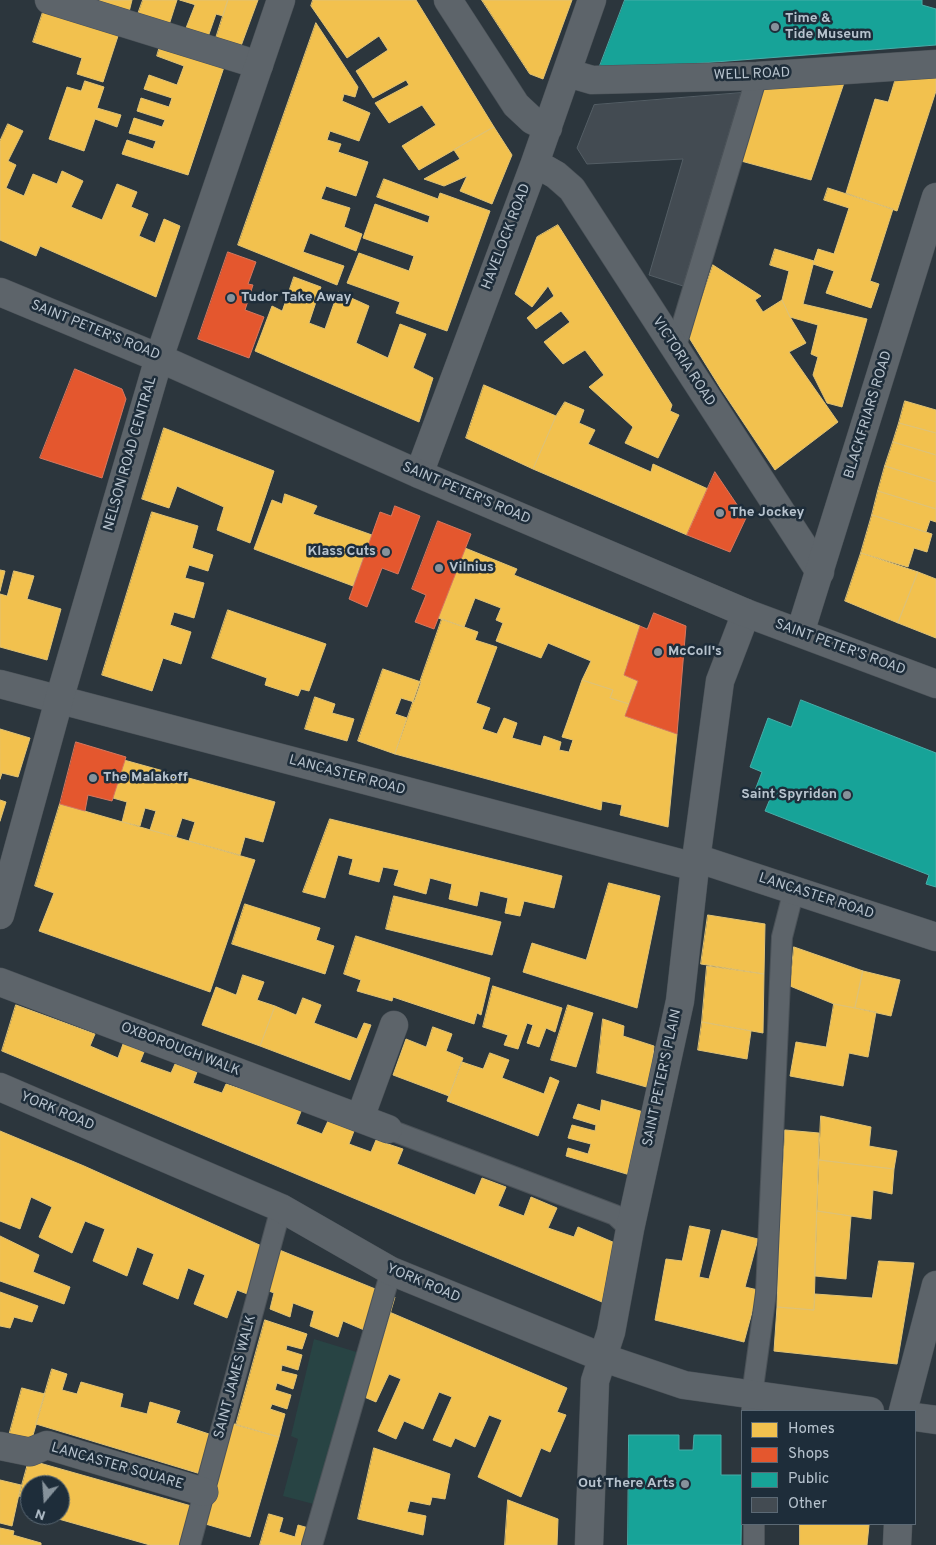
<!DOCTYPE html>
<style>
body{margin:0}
#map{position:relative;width:936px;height:1545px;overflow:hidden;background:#2c363d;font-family:Overpass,sans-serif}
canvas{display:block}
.legend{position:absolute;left:741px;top:1410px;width:175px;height:115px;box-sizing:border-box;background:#1e2d3a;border:1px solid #5b6975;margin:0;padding:6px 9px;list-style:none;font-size:15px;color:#b7c3ce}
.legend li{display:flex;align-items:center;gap:10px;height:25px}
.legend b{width:25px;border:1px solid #5b6975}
.north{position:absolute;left:20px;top:1475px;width:50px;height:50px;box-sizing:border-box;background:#1e2d3a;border:1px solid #5b6975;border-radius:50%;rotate:198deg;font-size:14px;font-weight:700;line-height:20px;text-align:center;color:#b7c3ce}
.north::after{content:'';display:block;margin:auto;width:18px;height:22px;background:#86929b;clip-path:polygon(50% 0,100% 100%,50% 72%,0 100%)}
</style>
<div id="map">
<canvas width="936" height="1545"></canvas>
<ul class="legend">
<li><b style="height:14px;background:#f2c14e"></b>Homes</li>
<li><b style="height:14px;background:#e4572e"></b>Shops</li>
<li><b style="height:14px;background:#17a398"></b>Public</li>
<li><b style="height:14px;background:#434b52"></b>Other</li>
</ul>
<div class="north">N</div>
</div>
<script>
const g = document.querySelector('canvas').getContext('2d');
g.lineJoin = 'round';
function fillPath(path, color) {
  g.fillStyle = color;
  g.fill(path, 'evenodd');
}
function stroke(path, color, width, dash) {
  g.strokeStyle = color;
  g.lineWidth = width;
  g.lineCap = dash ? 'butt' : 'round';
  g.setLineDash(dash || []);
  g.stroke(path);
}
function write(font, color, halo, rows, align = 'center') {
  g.font = font + ' Overpass,sans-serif';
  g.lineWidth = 5;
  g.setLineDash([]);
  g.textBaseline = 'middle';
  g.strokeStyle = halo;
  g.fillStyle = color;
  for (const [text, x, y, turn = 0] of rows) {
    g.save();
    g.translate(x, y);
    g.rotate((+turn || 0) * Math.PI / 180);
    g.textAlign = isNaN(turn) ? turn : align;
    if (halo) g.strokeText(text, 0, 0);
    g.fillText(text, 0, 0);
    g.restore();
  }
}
const green = new Path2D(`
 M314,1339L376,1358L333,1509L283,1496L298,1439L291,1436Z`);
const homes = new Path2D(`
 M100,0H132L129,12L99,2Z
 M143,0H177L169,25L138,14Z
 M180,0H228L223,16L216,14L208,37L186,28L195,5Z
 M228,0H258L241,46L216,38Z
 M313,0H416L494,127L419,170L402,146L436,125L422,105L389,123L375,103L409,85L406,80L373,98L356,71L388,50L379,36L347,58L311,6Z
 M482,0H572L543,79L530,74Z
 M44,9L119,33L103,82L77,74L82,58L33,42Z
 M316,23L358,87L355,97L344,94L342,101L370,113L359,141L330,131L327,140L341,144L338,152L368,162L356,196L326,186L321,199L350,208L344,227L362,234L356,251L310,233L303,252L344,266L337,285L238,245Z
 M160,46L224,67L188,175L122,154L127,140L153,149L156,141L129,133L134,118L162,127L165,120L137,111L141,98L169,107L172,98L144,89L149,75L177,85L184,66L157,56Z
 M896,78H936V91L897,211L846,193L875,99L888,102Z
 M845,80L811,180L741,161L764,88Z
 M85,81L104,87L97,108L121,115L117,127L95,119L84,151L49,139L67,87L81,91Z
 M8,124L23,131L8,161L16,165L6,188L24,196L33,174L57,184L62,171L83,181L71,207L102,220L117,184L137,192L131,207L148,214L139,236L155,243L164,219L180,226L156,297L40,246L36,256L0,240V141Z
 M494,127L512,155L492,204L460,191L467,176L444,186L424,179L460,159L454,150Z
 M384,179L438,199L440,193L490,211L447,331L396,313L400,302L347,283L359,253L409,271L414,256L363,238L375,204L428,223L430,216L377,197Z
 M828,188L893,209L870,281L879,284L871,308L826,293L834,271L813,264L818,249L834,254L849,208L824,200Z
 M558,225L672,405L670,411L679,415L658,458L625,443L633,427L589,387L604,375L585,350L563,364L544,342L570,322L561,311L536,329L527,318L554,296L548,286L532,307L515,294L537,237Z
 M775,249L814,261L803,304L867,319L842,407L827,403L813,375L818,357L811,354L818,325L790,317L782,300L789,271L770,265Z
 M713,265L761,296L755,300L763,312L782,300L790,317L806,343L789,352L838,422L775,470L721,389L688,336Z
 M294,277L321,287L309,323L325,329L338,292L369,306L356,343L388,358L400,324L426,334L413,368L433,378L419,422L255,351L272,306L282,311Z
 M484,385L556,416L533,469L466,438Z
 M905,401L936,410V433L899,423Z
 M565,402L584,410L579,423L595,430L588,444L651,472L653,464L708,489L687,535L533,469L556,416Z
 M899,423L936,433V455L893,442Z
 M164,428L274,471L250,543L217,530L224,507L177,486L169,508L142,499Z
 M893,442L936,455V482L885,466Z
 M885,466L936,482V509L878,491Z
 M878,491L936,509V522L930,520L926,532L872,515Z
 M285,494L317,506L313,514L372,535L353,586L254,549L272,500L282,504Z
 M152,512L198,526L192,548L213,555L208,571L189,565L185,578L204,583L194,618L174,612L170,625L191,632L181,664L163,658L152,691L102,675Z
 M872,515L932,534L927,552L914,548L908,567L861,553Z
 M465,548L517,569L514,575L640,626L624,675L638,681L629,704L610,698L613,690L582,680L591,661L548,643L541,658L496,641L503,623L496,620L501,608L475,598L464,627L438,618Z
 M861,553L918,572L898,623L845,601Z
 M0,570L5,571L0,591Z
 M14,571L34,576L27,599L61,609L47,660L0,647V594L7,596Z
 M918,572L936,579V638L898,623Z
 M228,610L326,644L309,691L301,689L298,696L265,685L267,678L212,658Z
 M442,619L478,632L475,640L497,647L476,703L490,708L482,729L497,734L504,718L517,723L512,738L541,746L544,736L561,742L559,750L569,752L573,740L562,737L582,680L613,690L610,698L629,704L625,716L677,734L668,827L620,815L622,805L602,801L601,810L395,754Z
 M383,669L421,682L414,702L401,698L395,714L407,718L395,754L358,741Z
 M315,697L335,704L332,713L354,719L347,741L305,729Z
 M0,729L30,738L18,777L2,773L0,779Z
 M124,760L275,802L263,842L245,837L240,855L189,841L195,822L182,818L176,837L150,830L156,811L145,808L140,826L122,822L127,802L113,798Z
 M0,800L6,802L0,821Z
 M60,804L255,860L210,992L39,931L54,893L35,886Z
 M330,819L562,876L554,908L524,901L520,916L505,913L508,898L480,891L477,906L449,899L452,884L430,878L426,894L394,885L399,870L383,867L379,882L349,874L353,859L338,855L325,898L303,892Z
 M609,883L660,896L637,1008L523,972L532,943L586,960Z
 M394,896L501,922L492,955L386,929Z
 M245,904L320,928L316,940L334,946L325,974L232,944Z
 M708,915L765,924L764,974L701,964Z
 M356,936L490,978L481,1015L477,1013L474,1024L393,997L392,1001L357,991L361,980L344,974Z
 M794,947L863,971L855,1008L834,1004L790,986Z
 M707,966L764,974L763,1033L702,1022Z
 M863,971L900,980L891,1016L855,1008Z
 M243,975L264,982L257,1000L275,1006L260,1046L202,1025L216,987L236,995Z
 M493,986L562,1008L555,1032L546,1028L539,1047L527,1043L533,1025L527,1023L518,1049L504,1045L508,1035L483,1027Z
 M303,998L321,1005L314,1023L357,1039L364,1023L371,1025L350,1080L260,1046L275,1006L296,1015Z
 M834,1004L876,1012L868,1057L849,1053L843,1086L790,1076L796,1042L826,1047Z
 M16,1005L95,1034L90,1046L118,1058L123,1044L144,1052L140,1062L171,1073L175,1064L197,1072L193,1083L222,1093L226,1084L302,1109L296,1124L322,1134L328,1121L354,1131L349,1144L371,1152L376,1140L403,1149L397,1164L475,1195L482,1178L506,1187L498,1206L524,1216L531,1197L557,1208L548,1228L574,1237L578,1227L615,1243L602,1302L2,1051Z
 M568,1005L593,1013L576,1067L551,1060Z
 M603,1019L624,1026L623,1036L654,1046L650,1088L597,1073Z
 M702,1022L751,1031L747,1059L698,1050Z
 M433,1027L452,1034L446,1051L463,1058L449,1096L393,1075L406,1039L426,1047Z
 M490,1053L509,1060L502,1078L544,1094L550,1077L559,1081L538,1136L447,1101L462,1062L483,1069Z
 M602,1100L647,1113L630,1175L566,1156L568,1148L588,1154L591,1144L568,1138L572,1125L595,1131L596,1125L573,1118L578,1104L600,1111Z
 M821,1116L871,1127L869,1146L897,1151L894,1169L819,1160Z
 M785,1130L819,1133L814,1310L777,1307L779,1231Z
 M0,1131L84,1166L264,1247L250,1295L237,1290L227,1318L194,1304L205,1275L188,1268L178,1299L143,1284L154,1254L137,1247L127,1276L93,1261L105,1229L85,1221L72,1253L39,1237L52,1207L31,1197L20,1229L0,1221Z
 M819,1160L894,1169L892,1194L873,1190L871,1219L817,1211Z
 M817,1211L851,1216L846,1279L815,1276Z
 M690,1226L710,1230L699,1277L709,1279L722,1230L758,1239L745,1287L758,1290L744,1342L655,1320L666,1259L682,1261Z
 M0,1236L39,1255L33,1272L70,1287L64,1304L0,1281Z
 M277,1249L395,1297L383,1338L343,1321L338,1337L310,1326L314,1311L293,1303L290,1317L270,1309L274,1293L264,1289Z
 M879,1261L914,1263L897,1364L774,1351L777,1307L814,1310L815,1294L872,1298Z
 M0,1292L38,1306L32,1322L14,1317L10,1328L0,1326Z
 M387,1311L567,1388L557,1412L566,1415L550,1452L541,1448L521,1497L478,1477L502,1420L489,1415L475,1447L455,1438L451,1447L433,1440L452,1397L439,1392L423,1429L404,1421L396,1439L378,1431L401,1379L389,1374L376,1402L362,1396Z
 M265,1320L307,1334L302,1349L287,1345L286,1350L302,1355L298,1370L282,1365L281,1371L297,1375L293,1389L277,1383L275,1390L291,1395L287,1409L272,1404L270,1409L285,1414L279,1437L236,1425Z
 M52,1369L67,1374L62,1390L77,1394L81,1382L123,1394L120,1407L147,1414L150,1402L180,1411L176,1423L215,1436L204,1475L36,1424Z
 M22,1388L45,1394L29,1449L7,1443Z
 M231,1423L279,1437L250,1537L202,1523Z
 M374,1448L450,1474L445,1499L432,1497L430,1505L410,1501L407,1512L426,1516L423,1535L358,1519Z
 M29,1460L195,1507L184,1545H150L48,1516L60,1515V1485H30V1500L19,1496Z
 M0,1480L21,1485L12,1526L0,1523Z
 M508,1500L558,1519L557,1545H505Z
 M269,1514L283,1518L279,1532L295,1537L298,1525L312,1529L307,1545H260Z
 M800,1524L869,1525L867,1545H800Z
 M0,1528L14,1531L13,1535L41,1543V1545H0Z`);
const shops = new Path2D(`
 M228,252L256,262L248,284L253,285L245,310L264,317L249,358L198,339Z
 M75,369L122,389L126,399L102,478L40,458Z
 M715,472L746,518L730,552L687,535Z
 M395,506L420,516L398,574L382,568L367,607L349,599L380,512L391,516Z
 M438,521L471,534L434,629L415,622L426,595L412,589Z
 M654,613L686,626L677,734L625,716L638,681L624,675L640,626L647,629Z
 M76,742L126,757L112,801L88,795L85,811L60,804Z`);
const public = new Path2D(`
 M625,0H922V5L936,9V45L598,71Z
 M801,700L936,753V887L926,884L929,875L765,811L770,799L754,793L762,772L750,767L768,718L791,727Z
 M629,1435H679V1450H693L694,1435H721V1475H742L741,1545H628Z`);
const building = new Path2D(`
 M741,93L683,286L649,275L683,159L587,164L577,148L594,105Z`);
const service = new Path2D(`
 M675,349L757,76
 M388,1129L615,1215L630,1229
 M752,1411V1395L766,1293L782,937L794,890
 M190,1545L281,1208
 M312,1545L391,1271
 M754,1545V1524`);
const minor = new Path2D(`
 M49,0L259,65
 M448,0L516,105L532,120L548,128
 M568,73L592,80L757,76L936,64
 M535,163L556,175L572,189L820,572
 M419,474L535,163L592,0
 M0,684L695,867
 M696,858L936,937
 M0,982L388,1129
 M0,1087L281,1208L391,1271L604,1358L684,1385L870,1411
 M360,1118L394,1025
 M915,1417L936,1420
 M0,1446L30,1452L47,1445L204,1492
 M589,1545L595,1381L611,1332L630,1229L680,1001L695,867L720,681L746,613`);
const tertiary = new Path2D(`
 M0,292L159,358L419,474L746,613L936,684
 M800,633L936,197
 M0,915L59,700L159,358L281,0
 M903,1411L936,1285
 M897,1545L898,1524`);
const markers = [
 [775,27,5,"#86929b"],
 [231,298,5,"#86929b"],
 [720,513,5,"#86929b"],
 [386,552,5,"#86929b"],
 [439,568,5,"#86929b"],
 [658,652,5,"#86929b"],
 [93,778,5,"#86929b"],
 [847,795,5,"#86929b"],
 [685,1484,5,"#86929b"]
];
const poiNames = [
 ["Time &",785,19],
 ["Tide Museum",785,35],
 ["Tudor Take Away",241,298],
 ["The Jockey",730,513],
 ["Klass Cuts",376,552,"right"],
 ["Vilnius",449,568],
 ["McColl's",668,652],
 ["The Malakoff",103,778],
 ["Saint Spyridon",837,795,"right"],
 ["Out There Arts",675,1484,"right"]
];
const streetNames = [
 ["WELL ROAD",752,75,-2],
 ["HAVELOCK ROAD",507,237,-69],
 ["SAINT PETER'S ROAD",95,331,22],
 ["VICTORIA ROAD",683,362,57],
 ["BLACKFRIARS ROAD",869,415,-73],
 ["NELSON ROAD CENTRAL",131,454,-74],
 ["SAINT PETER'S ROAD",466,494,23],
 ["SAINT PETER'S ROAD",840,648,20],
 ["LANCASTER ROAD",347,776,15],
 ["LANCASTER ROAD",816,897,18],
 ["OXBOROUGH WALK",180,1050,21],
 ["SAINT PETER'S PLAIN",663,1078,-78],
 ["YORK ROAD",57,1112,23],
 ["YORK ROAD",423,1284,23],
 ["SAINT JAMES WALK",236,1377,-75],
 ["LANCASTER SQUARE",117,1467,16]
];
fillPath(green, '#284444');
fillPath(homes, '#f2c14e');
stroke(homes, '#e0c274', 1);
fillPath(shops, '#e4572e');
stroke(shops, '#d6775e', 1);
fillPath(public, '#17a398');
stroke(public, '#47ada8', 1);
fillPath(building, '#434b52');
stroke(building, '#545e65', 1);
stroke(service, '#4b5258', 22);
stroke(minor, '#4b5258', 29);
stroke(tertiary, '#4b5258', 29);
stroke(service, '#5d646a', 20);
stroke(minor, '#5d646a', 28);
stroke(tertiary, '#5d646a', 28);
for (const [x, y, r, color] of markers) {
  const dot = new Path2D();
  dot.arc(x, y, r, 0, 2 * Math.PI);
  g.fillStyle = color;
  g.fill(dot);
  stroke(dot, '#1e2d3a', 2);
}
write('bold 14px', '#b7c3ce', '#1e2d3a', poiNames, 'left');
write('14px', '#b7c3ce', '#1e2d3a', streetNames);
</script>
